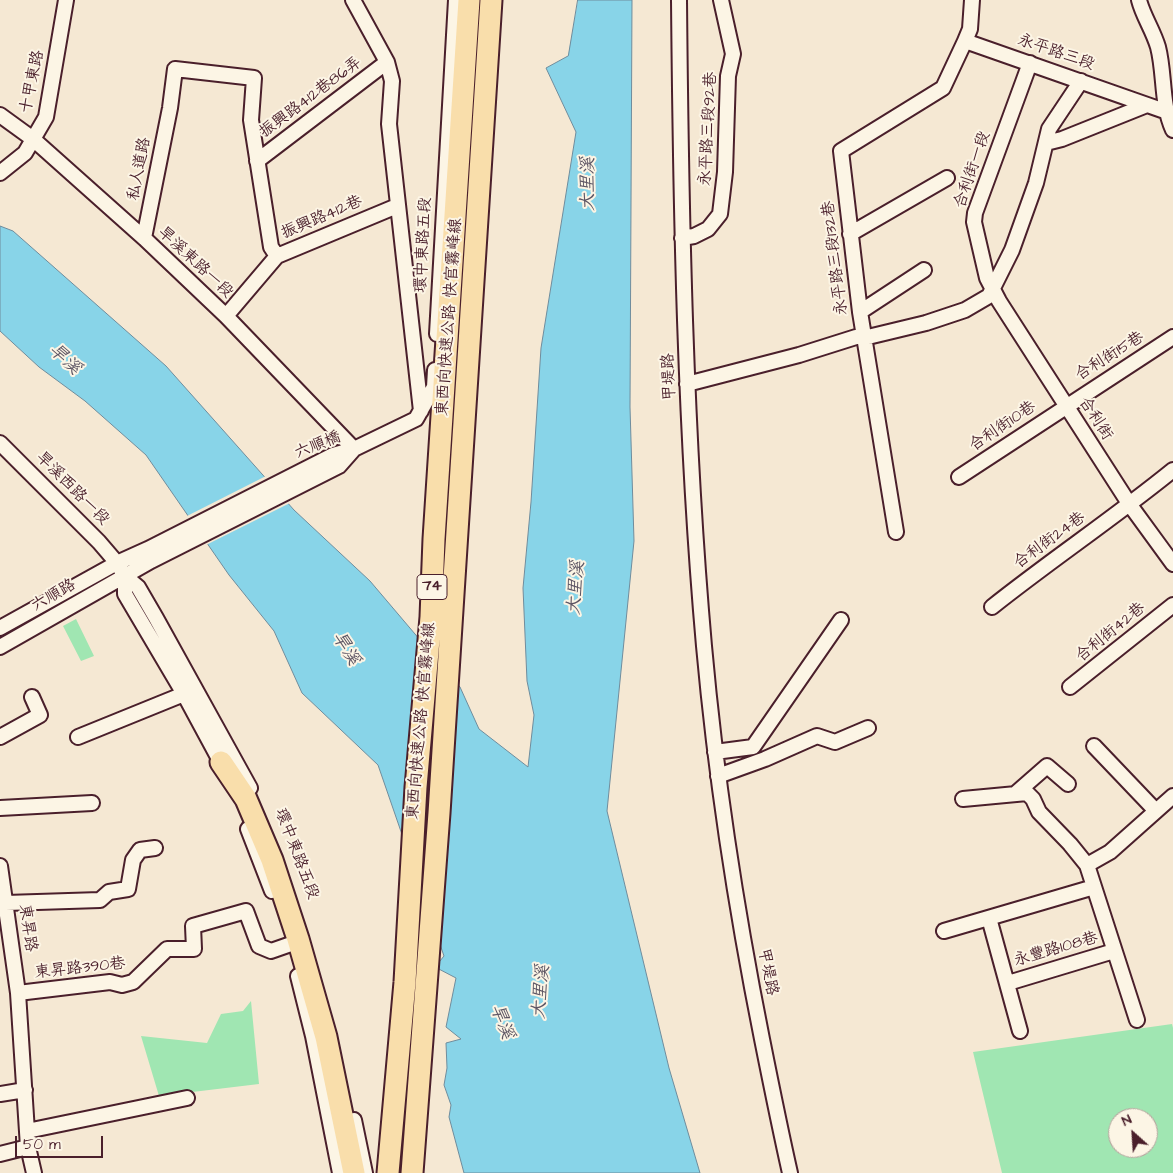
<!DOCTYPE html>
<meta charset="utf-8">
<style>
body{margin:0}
#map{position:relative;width:1173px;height:1173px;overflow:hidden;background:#f5e8d3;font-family:"Architects Daughter",sans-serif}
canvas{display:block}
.north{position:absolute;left:1108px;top:1108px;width:50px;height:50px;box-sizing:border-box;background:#fcf5e5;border:1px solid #b59f9b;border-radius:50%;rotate:334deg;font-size:14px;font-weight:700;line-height:20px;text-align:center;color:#4a1f2b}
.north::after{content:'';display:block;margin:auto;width:18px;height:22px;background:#4a1f2b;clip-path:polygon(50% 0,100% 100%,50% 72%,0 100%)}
.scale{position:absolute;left:15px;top:1136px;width:88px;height:22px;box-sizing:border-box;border:2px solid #4a1f2b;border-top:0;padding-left:6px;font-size:15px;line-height:18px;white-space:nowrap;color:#4a1f2b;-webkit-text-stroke:4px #fcf5e5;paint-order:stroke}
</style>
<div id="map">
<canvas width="1173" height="1173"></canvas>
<div class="north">N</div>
<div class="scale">50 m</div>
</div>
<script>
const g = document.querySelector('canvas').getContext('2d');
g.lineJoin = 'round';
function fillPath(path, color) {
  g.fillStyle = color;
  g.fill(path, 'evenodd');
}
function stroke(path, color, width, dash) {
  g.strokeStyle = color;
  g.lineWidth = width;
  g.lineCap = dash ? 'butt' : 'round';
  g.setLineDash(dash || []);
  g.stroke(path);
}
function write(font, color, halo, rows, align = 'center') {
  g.font = font + ' "Architects Daughter","LXGW WenKai TC",sans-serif';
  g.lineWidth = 4;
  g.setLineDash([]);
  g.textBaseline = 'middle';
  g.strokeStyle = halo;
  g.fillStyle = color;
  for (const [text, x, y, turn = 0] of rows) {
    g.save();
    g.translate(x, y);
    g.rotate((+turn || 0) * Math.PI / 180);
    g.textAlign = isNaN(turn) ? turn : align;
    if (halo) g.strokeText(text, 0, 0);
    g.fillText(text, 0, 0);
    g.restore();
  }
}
const green = new Path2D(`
 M76,619L94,656L81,661L63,626Z
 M251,1001L259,1084L159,1096L141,1036L207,1043L221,1014L243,1011Z
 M1172,1024L1173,1028V1173H1002L973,1052ZM1118,1118H1148V1148H1118Z`);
const water = new Path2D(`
 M578,0H632L630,407L634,541L607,811L669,1068L700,1173H464L449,1117L451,1105L444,1085L447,1068L446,1043L461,1039L446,1027L456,978L435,967L444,956L378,765L302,693L274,631L229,575L146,455L85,401L39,367L0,331V226L13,231L166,366L294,510L370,581L460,687L479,729L528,767L534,715L527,681L523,588L531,502L541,348L576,132L546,68L568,56Z`);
const pier = new Path2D(`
 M266,476L290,503L206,545L185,517Z`);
const minor = new Path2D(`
 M353,0L387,62L392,81L389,124L421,411
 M679,0C681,216 685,431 704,646C716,779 736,909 762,1039C771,1084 780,1129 790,1173
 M972,0L970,29L965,41L1173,114
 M1139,0C1143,16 1153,30 1158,47C1165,74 1161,104 1173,130
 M1030,63L975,213L974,222L987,278L999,301L1130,505L1173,564
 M0,115L33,139L144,238L226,316L354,449
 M1046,143L1062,139L1147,105
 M257,161L387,62
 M0,173L25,153L46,117L66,0
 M850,234L947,178
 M144,238L170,108L175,69L254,78L251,120L271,247L277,256
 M682,238L694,236L708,229L720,214L725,172L728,76L733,54L721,0
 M860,312L924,270
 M226,316L277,256L397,206
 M437,334L456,0
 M687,384L799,355L856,337L872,336L926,323L965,310L989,296L1012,250L1036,183L1049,129L1081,81
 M0,443L99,542L117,563L125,576V594L184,694L225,770
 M959,477L1173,337
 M896,532L860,312L841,151L943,88L965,41
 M125,576L138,587L156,618L250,788
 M992,607C1051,560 1114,518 1173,470
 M0,628L117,563L148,549L333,455L354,449L416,419L434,387L435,370
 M0,647L151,561L339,466L354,449
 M1070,687L1173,605
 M0,737L40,715L32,697
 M78,737L184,694
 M1094,746L1156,811
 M715,752L753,747L841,620
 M718,776L765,759L817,736L835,742L868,728
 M1015,794L1047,766L1068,784
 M963,799L1027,793L1033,799L1039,812L1070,844L1087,865
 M0,808L92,803
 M248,829L272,891
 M0,866L18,993L28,1147L34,1173
 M6,903L100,900L109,892L128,889L133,860L140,850L155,848
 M989,918L1020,1031
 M944,931L1094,887
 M298,976L313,1036L340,1173
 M1008,983L1114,951
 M18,993L110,982L122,985L133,982L167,949H194L193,926L246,911L259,946L271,951L291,944
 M1137,1020L1087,865L1110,852L1173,796
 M0,1094L25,1090
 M354,1120L365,1173
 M27,1131L187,1098
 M0,1154L28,1147`);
const highway = new Path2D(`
 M221,762L246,799L272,860L298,939L326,1037L354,1173
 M388,1173L405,982L416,787L431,617L434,539L469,0
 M412,1173L439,813L491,0`);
const shields = [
 [432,587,30]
];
const shieldNames = [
 ["74",432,587]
];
const streetNames = [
 ["永平路三段",1056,53,19],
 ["十甲東路",33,82,-78],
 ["振興路412巷86弄",311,98,-37],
 ["永平路三段92巷",709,129,-87],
 ["私人道路",140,169,-79],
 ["合利街一段",973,170,-71],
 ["振興路412巷",322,218,-23],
 ["環中東路五段",424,245,-87],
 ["永平路三段132巷",836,258,-97],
 ["旱溪東路一段",195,263,43],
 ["東西向快速公路 快官霧峰線",450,317,-86],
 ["合利街15巷",1110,357,-32],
 ["甲堤路",670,377,-92],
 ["合利街",1095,419,57],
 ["合利街10巷",1003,427,-34],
 ["六順橋",318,446,-22],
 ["旱溪西路一段",72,489,45],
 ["合利街24巷",1050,541,-36],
 ["六順路",54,596,-30],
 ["合利街42巷",1111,633,-39],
 ["東西向快速公路 快官霧峰線",422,721,-85],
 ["環中東路五段",296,854,69],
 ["東昇路",27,928,82],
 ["永豐路108巷",1056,950,-16],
 ["東昇路390巷",80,969,-6],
 ["甲堤路",767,972,79]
];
const waterNames = [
 ["大里溪",589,184,-90],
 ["旱溪",64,360,43],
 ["大里溪",577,588,-85],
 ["旱溪",345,649,58],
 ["大里溪",542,992,-85],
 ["旱溪",501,1022,69]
];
fillPath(green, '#a0e6b2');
fillPath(water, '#88d4e8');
stroke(water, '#6f8c9c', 1);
fillPath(pier, '#f5e8d3');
stroke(minor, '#4a1f2b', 18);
stroke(highway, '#4a1f2b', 25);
stroke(minor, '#fcf5e5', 14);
stroke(highway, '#f9deab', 21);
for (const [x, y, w] of shields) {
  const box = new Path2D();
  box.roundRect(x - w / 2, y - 12.5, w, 25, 4);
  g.fillStyle = '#fcf5e5';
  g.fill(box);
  stroke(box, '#4a1f2b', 1);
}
write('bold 15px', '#4a1f2b', null, shieldNames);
write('16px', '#4a1f2b', '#fcf5e5', streetNames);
write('italic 18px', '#5d5564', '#fcf5e5', waterNames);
</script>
